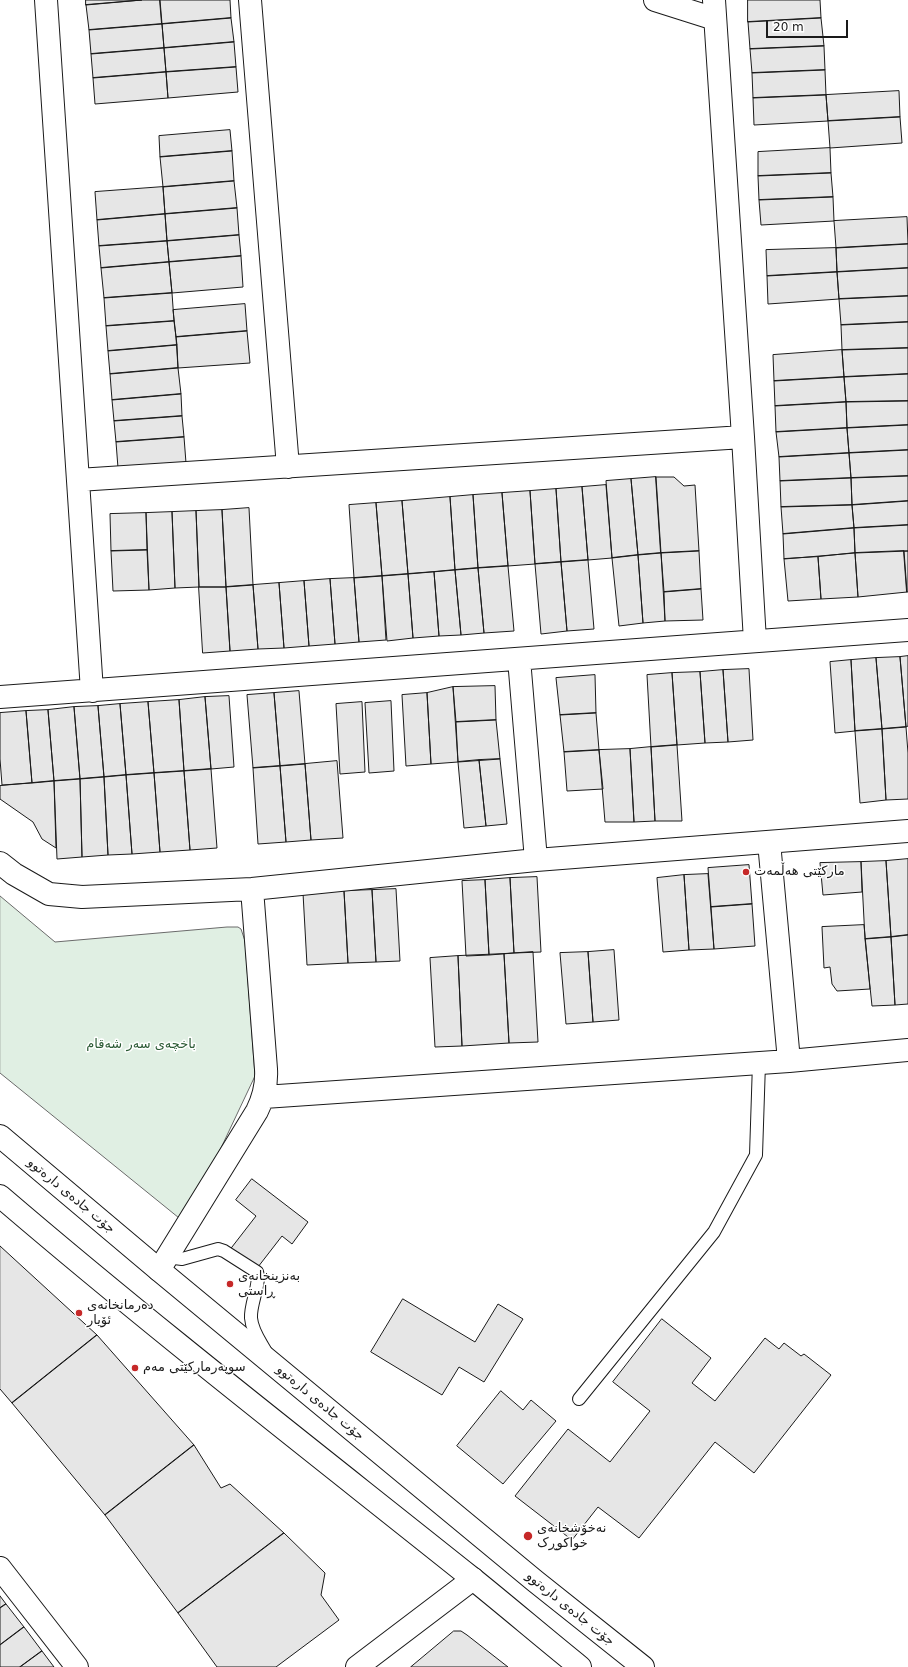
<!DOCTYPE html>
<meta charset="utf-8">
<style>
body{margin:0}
#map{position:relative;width:908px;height:1667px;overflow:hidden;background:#fff;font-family:"DejaVu Sans",sans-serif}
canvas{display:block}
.scale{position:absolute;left:766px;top:20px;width:82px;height:18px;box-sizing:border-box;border:2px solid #1a1a1a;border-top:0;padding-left:5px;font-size:12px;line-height:14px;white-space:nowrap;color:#1a1a1a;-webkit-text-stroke:3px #fff;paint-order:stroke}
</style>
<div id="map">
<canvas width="908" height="1667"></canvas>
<div class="scale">20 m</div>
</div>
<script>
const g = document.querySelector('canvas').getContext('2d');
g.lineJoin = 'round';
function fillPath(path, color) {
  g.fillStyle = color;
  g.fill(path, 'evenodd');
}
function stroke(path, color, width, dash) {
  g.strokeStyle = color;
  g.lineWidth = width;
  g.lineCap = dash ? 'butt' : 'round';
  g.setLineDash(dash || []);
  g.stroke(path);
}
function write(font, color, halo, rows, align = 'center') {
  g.font = font + ' "DejaVu Sans","Noto Naskh Arabic",sans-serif';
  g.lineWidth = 3;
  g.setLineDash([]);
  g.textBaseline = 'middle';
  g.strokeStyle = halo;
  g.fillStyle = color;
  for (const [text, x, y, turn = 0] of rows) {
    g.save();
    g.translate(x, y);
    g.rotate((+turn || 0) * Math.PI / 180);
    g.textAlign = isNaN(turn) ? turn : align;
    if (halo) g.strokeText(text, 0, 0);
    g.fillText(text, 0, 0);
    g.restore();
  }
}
const green = new Path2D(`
 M0,896L55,942L227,927H238L241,929L245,941L255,1076L203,1186L184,1222L0,1073Z`);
const building = new Path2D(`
 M86,0H142L86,5Z
 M142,0H160L162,24L89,30L86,5Z
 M160,0H230L231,18L162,24Z
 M748,0H820L821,18L748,22Z
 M231,18L234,42L164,48L162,24Z
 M821,18L824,46L750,49L748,22Z
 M162,24L164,48L91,54L89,30Z
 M234,42L236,67L166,72L164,48Z
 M824,46L825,70L752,73L750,49Z
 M164,48L166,72L93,78L91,54Z
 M236,67L238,92L168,98L166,72Z
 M825,70L826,95L753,98L752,73Z
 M166,72L168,98L95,104L93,78Z
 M899,91L900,117L828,121L826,95Z
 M826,95L828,121L754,125L753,98Z
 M900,117L902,143L830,148L828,121Z
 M230,130L232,151L160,157L159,136Z
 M830,148L831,173L758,176V152Z
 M232,151L234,181L163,187L160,157Z
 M831,173L833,197L759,200L758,176Z
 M234,181L237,208L165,214L163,187Z
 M163,187L165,214L97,220L95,192Z
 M833,197L834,221L761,225L759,200Z
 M237,208L239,235L167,241L165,214Z
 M165,214L167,241L99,246L97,220Z
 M907,217L908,244L836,248L834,221Z
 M239,235L241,256L169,262L167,241Z
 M167,241L169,262L101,268L99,246Z
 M908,244V268L837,272L836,248Z
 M836,248L837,272L767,276L766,250Z
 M241,256L243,287L172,293L169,262Z
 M169,262L172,293L104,298L101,268Z
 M908,268V296L839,299L837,272Z
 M837,272L839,299L768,304L767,276Z
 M172,293L174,321L106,326L104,298Z
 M908,296V322L841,325L839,299Z
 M245,304L247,331L176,337L173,310Z
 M174,321L177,345L108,351L106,326Z
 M908,322V348L842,350L841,325Z
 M247,331L250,363L178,368L176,337Z
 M177,345L178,368L110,374L108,351Z
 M908,348V374L844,377L842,350Z
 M842,350L844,377L774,381L773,355Z
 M178,368L181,394L112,400L110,374Z
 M908,374V401L846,402L844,377Z
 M844,377L846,402L775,406L774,381Z
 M181,394L182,416L114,421L112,400Z
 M908,401V425L847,428L846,402Z
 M846,402L847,428L776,432L775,406Z
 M182,416L184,437L116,442L114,421Z
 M908,425V450L849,453L847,428Z
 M847,428L849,453L779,457L776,432Z
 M184,437L186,463L118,468L116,442Z
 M908,450V476L851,478L849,453Z
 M849,453L851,478L780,481L779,457Z
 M908,476V501L852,505L851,478Z
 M656,477H674L684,486L695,485L699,551L661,553Z
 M656,477L661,553L638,555L631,479Z
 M851,478L852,505L781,507L780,481Z
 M631,479L638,555L612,558L606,481Z
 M606,485L612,558L588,560L582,487Z
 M582,487L588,560L561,562L556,489Z
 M556,489L561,562L535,564L530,491Z
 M530,491L535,564L508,566L502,493Z
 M502,493L508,566L478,568L473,495Z
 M473,495L478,568L455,570L450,497Z
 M450,497L455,570L408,574L402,501Z
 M402,501L408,574L382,576L376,503Z
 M908,501V525L854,528L852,505Z
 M376,503L382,576L354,578L349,505Z
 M852,505L854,528L783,534L781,507Z
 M249,508L253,585L226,587L222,510Z
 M222,510L226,587H199L196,511Z
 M196,511L199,587L175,588L172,512Z
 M172,512L175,588L149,590L146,513Z
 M146,513L147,550L111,551L110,514Z
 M908,525V551L855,553L854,528Z
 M854,528L855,553L784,559L783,534Z
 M147,550L149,590L113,591L111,551Z
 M699,551L701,589L664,592L661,553Z
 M904,551L907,592L858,597L855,553Z
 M904,551H908V592H907Z
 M661,553L665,621L643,623L638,555Z
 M855,553L858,597L821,599L818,557Z
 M638,555L643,623L619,626L612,558Z
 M818,557L821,599L788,601L784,559Z
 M588,560L594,629L567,631L561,562Z
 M561,562L567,631L541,634L535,564Z
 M508,566L514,631L484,633L478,568Z
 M478,568L484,633L461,635L455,570Z
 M455,570L461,635L439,636L434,572Z
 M434,572L439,636L413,638L408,574Z
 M408,574L413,638L387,641L382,576Z
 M382,576L386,640L359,642L354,578Z
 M354,578L359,642L335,644L330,579Z
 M330,579L335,644L309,646L304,581Z
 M304,581L309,646L284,648L279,583Z
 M279,583L284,648L258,649L253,585Z
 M253,585L258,649L230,651L226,587Z
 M199,587H226L230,651L203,653Z
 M701,589L703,620L665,621L664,592Z
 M908,656V726L906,727L900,657Z
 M900,657L906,727L882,729L876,658Z
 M876,658L882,729L855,731L851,660Z
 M851,660L855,731L835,733L830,662Z
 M749,669L753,740L728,742L723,670Z
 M723,670L728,742L705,743L700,672Z
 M700,672L705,743L677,745L672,673Z
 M672,673L677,745L651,747L647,675Z
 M595,675L596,713L560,715L556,678Z
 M495,686L496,720L456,722L453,687Z
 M453,687L458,762L431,764L427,693Z
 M299,691L305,764L280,766L274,693Z
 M274,693L280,766L253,768L247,695Z
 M427,693L431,764L406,766L402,695Z
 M229,696L234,767L211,769L205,697Z
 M205,697L211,769L184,771L179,700Z
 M179,700L184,771L154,773L148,702Z
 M391,701L394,771L369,773L365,703Z
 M148,702L154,773L126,775L120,704Z
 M362,702L365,772L340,774L336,704Z
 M120,704L126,775L104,777L98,706Z
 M98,706L104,777L80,779L74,707Z
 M74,707L80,779L54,781L48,710Z
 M48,710L54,781L32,783L26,711Z
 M26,711L32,783L2,785L0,759V713Z
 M596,713L599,750L564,752L560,715Z
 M496,720L500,759L458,762L456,722Z
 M906,727L908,753V799L886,800L882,729Z
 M882,729L886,800L860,803L855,731Z
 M677,745L682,821H655L651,747Z
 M651,747L655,821L634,822L630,749Z
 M630,749L634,822H605L599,750Z
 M599,750L603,789L567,791L564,752Z
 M500,759L507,824L486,826L479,760Z
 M479,760L486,826L464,828L458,762Z
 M337,761L343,838L311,840L305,764Z
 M305,764L311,840L286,842L280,766Z
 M280,766L286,842L258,844L253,768Z
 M211,769L217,848L190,850L184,771Z
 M184,771L190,850L160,852L154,773Z
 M154,773L160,852L132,854L126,775Z
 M126,775L132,854L108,855L104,777Z
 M104,777L108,855L82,857L80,779Z
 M80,779L82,857L57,859L54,781Z
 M54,781L56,848L42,839L33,822L0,799V786Z
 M908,859V935L891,937L886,861Z
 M886,861L891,937L865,939L861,862Z
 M861,862L862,892L823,895L820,863Z
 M749,865L752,904L711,907L708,868Z
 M708,874L714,949L689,950L684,875Z
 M684,875L689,950L663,952L657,878Z
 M537,877L541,952L514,953L510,878Z
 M510,878L514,953L489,955L485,880Z
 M485,880L489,955L466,956L462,881Z
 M396,889L400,961L376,962L372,890Z
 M372,890L376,962L348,963L344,891Z
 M344,891L348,963L307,965L303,893Z
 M752,904L755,946L714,949L711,907Z
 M864,925L870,989L837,991L832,984L830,967L824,968L822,927Z
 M908,935V1004L895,1005L891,937Z
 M891,937L895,1005L872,1006L865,939Z
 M614,950L619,1020L593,1022L588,952Z
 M533,952L538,1042L509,1043L504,954Z
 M588,952L593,1022L566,1024L560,953Z
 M504,954L509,1043L462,1046L458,956Z
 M458,956L462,1046L435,1047L430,958Z
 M252,1179L308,1222L292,1244L282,1236L251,1276L225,1256L256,1216L236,1200Z
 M0,1246L97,1335L12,1403L0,1389Z
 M403,1299L475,1342L498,1304L523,1319L484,1382L459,1367L442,1395L371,1352Z
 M662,1319L711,1358L692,1383L715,1401L765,1338L779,1349L784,1343L801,1356L804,1354L831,1375L754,1473L715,1442L639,1538L598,1507L572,1540L515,1496L568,1429L610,1462L650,1411L613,1382Z
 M97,1335L194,1445L105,1515L12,1403Z
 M501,1391L523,1410L531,1400L556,1421L503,1484L457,1446Z
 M194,1445L221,1488L230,1484L284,1533L178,1613L105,1515Z
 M284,1533L325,1573L321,1595L339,1620L276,1667H217L178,1613Z
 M0,1596L6,1604L0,1608Z
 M6,1604L24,1627L0,1645V1608Z
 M24,1627L42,1651L20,1667H0V1645Z
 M454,1631H461L467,1635L508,1667H411Z
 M42,1651L54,1667H20Z`);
const service = new Path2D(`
 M167,1257L182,1259L218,1249L224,1251L257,1272C261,1283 250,1304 251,1318C252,1331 260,1341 266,1352
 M579,1399L714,1232L756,1155L759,1063`);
const minor = new Path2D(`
 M46,0L92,691
 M250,0L288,467
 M655,0L715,19
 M714,0L743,437L755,641
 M78,480L743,437
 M519,659L536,860
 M0,697L908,630
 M769,842L789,1061
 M0,863L14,874L49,894L82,897L252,889L536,860L908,831
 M264,1097L789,1061L908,1050
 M159,1270L257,1111C264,1097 267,1085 266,1069L252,889
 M0,1568L77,1667
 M357,1667L473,1579`);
const secondary = new Path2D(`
 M0,1136L159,1270L535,1581L643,1667
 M0,1196C154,1328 314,1452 473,1579C509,1608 544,1638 580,1667`);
const markers = [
 [746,872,4,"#c62828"],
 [230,1284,4,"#c62828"],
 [79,1313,4,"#c62828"],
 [135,1368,4,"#c62828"],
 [528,1536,5,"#c62828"]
];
const poiNames = [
 ["مارکێتی هەڵمەت",754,872],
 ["بەنزینخانەی",238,1277],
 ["ڕاستی",238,1292],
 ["دەرمانخانەی",87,1306],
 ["ئۆیار",87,1321],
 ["سوپەرمارکێتی مەم",143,1368],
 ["نەخۆشخانەی",537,1529],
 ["خواکوڕک",537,1544]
];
const parkNames = [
 ["باخچەی سەر شەقام",141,1045]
];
const streetNames = [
 ["جۆت جادەی دارەتوو",71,1196,40],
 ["جۆت جادەی دارەتوو",320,1403,40],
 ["جۆت جادەی دارەتوو",570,1609,39]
];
fillPath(green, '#e0efe3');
stroke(green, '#6a6a6a', 1);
fillPath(building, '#e6e6e6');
stroke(building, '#1a1a1a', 1);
stroke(service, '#1a1a1a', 14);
stroke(minor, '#1a1a1a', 24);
stroke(secondary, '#1a1a1a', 24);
stroke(service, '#fff', 12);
stroke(minor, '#fff', 22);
stroke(secondary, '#fff', 22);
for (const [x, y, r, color] of markers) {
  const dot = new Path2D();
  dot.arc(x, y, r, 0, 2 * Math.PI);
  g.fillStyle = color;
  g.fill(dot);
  stroke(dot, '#fff', 1.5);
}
write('13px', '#1a1a1a', '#fff', poiNames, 'left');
write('13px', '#2b5a34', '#fff', parkNames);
write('13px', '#1a1a1a', '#fff', streetNames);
</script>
